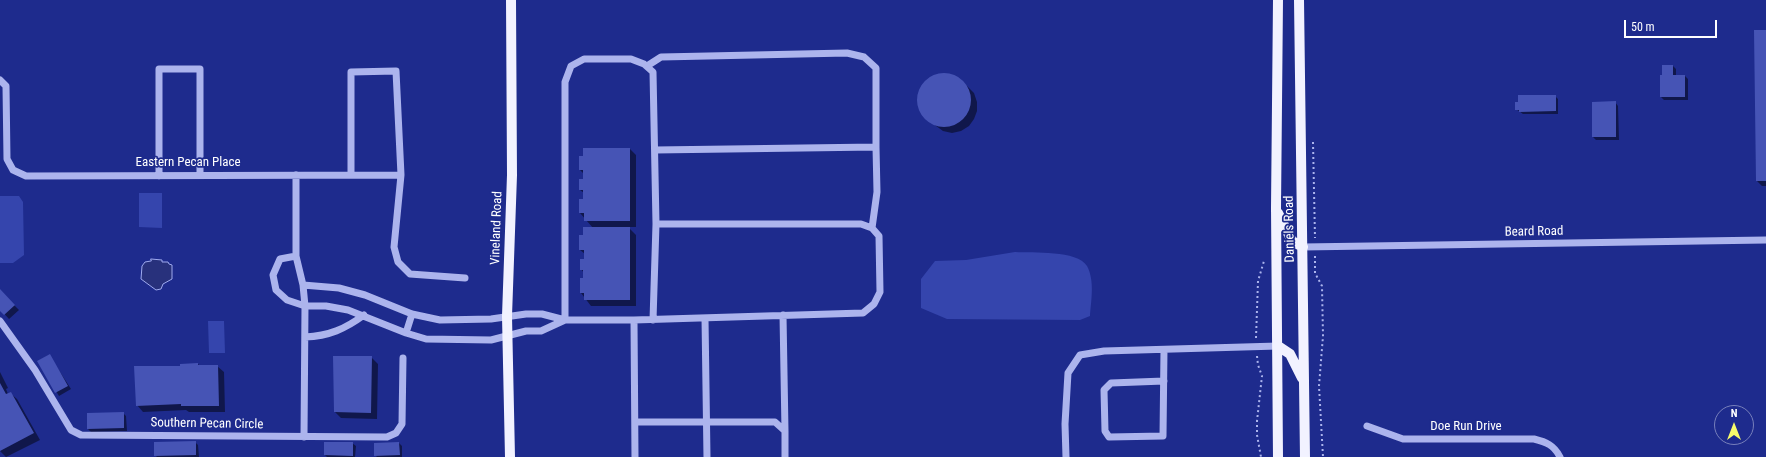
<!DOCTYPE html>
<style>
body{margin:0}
#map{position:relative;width:1766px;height:457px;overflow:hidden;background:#1e2b8d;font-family:"Roboto Condensed",sans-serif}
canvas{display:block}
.north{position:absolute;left:1714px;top:405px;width:40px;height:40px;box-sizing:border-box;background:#1e2b8d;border:1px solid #7880bb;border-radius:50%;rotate:0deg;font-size:11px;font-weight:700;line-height:16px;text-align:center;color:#fff}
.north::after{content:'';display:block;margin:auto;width:14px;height:18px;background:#f7fb6b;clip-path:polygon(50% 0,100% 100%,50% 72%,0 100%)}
.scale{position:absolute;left:1624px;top:20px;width:93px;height:18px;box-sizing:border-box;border:2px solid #fff;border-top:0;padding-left:5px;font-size:12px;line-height:14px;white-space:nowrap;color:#fff;-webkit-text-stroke:3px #1e2b8d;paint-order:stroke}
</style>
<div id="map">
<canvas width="1766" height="457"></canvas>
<div class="north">N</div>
<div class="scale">50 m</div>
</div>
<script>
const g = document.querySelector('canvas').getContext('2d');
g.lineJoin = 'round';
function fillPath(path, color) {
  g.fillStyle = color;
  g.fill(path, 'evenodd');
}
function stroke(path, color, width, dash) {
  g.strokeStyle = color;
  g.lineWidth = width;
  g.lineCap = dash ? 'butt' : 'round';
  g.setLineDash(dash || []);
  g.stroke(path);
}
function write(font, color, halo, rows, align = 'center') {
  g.font = font + ' "Roboto Condensed",sans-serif';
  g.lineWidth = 3.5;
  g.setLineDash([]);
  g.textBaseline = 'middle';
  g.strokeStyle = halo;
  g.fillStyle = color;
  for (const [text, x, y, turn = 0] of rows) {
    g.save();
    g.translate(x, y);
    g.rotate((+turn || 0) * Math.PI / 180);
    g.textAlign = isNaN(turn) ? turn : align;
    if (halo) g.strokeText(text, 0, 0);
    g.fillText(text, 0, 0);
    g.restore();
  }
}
const green = new Path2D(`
 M139,193H162V228L139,227Z
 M0,196H19L23,202L24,255L13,263H0Z
 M1015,252C1033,253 1077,250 1087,266C1095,281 1091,301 1090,316L1080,320L947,319L921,308V279L935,261L966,260Z
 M208,321H224L225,353H209Z`);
const water = new Path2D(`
 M151,259L162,260V262H168L169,264L172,265V279L163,284L161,289L156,290L141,279L142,266L145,262L151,261Z`);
const shadow = new Path2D(`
 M1766,31V186H1762L1757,181Z
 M1673,66L1676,69V76H1685L1688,79V100H1664L1661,97Z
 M945,74L953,75L961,80L974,93L977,102V111L974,119L969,126L961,131L952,133L943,131L928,120L923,114L918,99L924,84L937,75Z
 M1555,96L1558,99V114H1523L1516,109Z
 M1615,102L1618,106L1619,140H1596L1593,137V103Z
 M630,149L636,155V227H628L636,235V306H591L581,293L584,279V273L581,269L585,260V254L580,250L584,236L593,228L580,213L584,200V193L580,190L584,180V174L580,170V157Z
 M0,291L19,310L9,319L0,309Z
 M49,355L71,389L59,396L38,361Z
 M371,357L378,364L377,419L341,418L335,412Z
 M198,364L200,366H217L224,372L225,412H189L186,410L143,412L137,405Z
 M0,372L8,388L6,389L8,394L10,393L17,399L40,440L6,457L0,451Z
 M123,413L126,416L127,431L91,432L88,429Z
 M195,442L198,445L199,457H157L155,455Z
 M352,443L356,446L355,457H327L325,455Z
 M399,443L402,446V457H377L375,455Z`);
const building = new Path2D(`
 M1754,30H1766V181H1756Z
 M1662,65H1673V75H1685V97H1660V75H1662Z
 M917 100a27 27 0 1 1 54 0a27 27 0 1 1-54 0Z
 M1518,95H1556V111L1519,112V110H1515V102H1518Z
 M1616,101V137H1592V102Z
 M583,148H630V221H584V213H579V199H583V190H579V179H583V170H579V156H583Z
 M583,227H630V300H584V293H580V278H583V270H580V259H584V250H579V235H583Z
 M0,289L15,305L4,315L0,311Z
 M50,354L68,386L55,393L37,361Z
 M333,356H372L371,413L334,412Z
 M198,363V365H218L219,406H181V404L136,406L134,366H180V364Z
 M0,383L6,394L11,392L34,433L0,451Z
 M124,412V428L87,429V413Z
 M196,441V455L154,456V442Z
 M324,442H353V456L324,455Z
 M399,442L400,455L374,456V443Z`);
const path = new Path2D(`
 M1313,142L1315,238
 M1315,256V273L1322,286L1323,336L1319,386L1323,457
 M1256,338L1258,281L1264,261
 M1257,356L1258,365L1262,376L1257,421V435L1261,457`);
const minor = new Path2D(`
 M647,66L661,57L847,53L864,57L876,68V147L655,150
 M0,80L6,86L7,159L13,170L26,176L401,175
 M296,175V256L303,285L305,306L304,437
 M351,175V72L396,71L401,175L394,247L398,262L410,274L465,278
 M159,176V69H200V175
 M872,228L877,192L876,147
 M1303,247L1766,240
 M296,256L280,259L273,275L276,290L287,300L305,306H326L348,310L406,333L426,339L491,340L526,331H541L565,320
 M303,285L339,288L365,295L412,314L440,320L491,319L526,314H542L565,320H634L863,313L874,304L880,292L879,236L872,228L861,224H656
 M783,315L785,431
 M705,318L707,457
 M565,320V82L571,66L584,59H631L644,64L653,72L656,224L653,320
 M634,320L635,457
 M0,321L35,370L71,430L81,435L387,437L396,433L402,424L403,358
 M406,333L412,314
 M305,337C329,336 345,329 364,315
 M1164,381L1111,383L1104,390L1105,431L1109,437L1163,436L1164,350
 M635,422H775L785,431V457
 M1367,426L1403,439H1534C1546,442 1554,445 1560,457
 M1066,457L1065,424L1068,373L1080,355L1104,351L1278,346`);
const major = new Path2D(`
 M1299,0L1305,457
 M1278,213L1292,241L1303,247
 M1278,346L1290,354L1302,378
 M510,457L507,316L512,175L511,0
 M1278,457L1276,208L1278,0`);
const streetNames = [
 ["Eastern Pecan Place",188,163],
 ["Vineland Road",497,228,-88],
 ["Daniels Road",1290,229,-91],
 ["Beard Road",1534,232,-1],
 ["Southern Pecan Circle",207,424,1],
 ["Doe Run Drive",1466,427]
];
fillPath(green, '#3545ad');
fillPath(water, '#28317c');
stroke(water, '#9faaee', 1);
fillPath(shadow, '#0007');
fillPath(building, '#4654b5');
stroke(path, '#acb4ed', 2, [2, 3]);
stroke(minor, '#acb4ed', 7);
stroke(major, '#f2f2ff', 10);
write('13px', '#fff', '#1e2b8d', streetNames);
</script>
